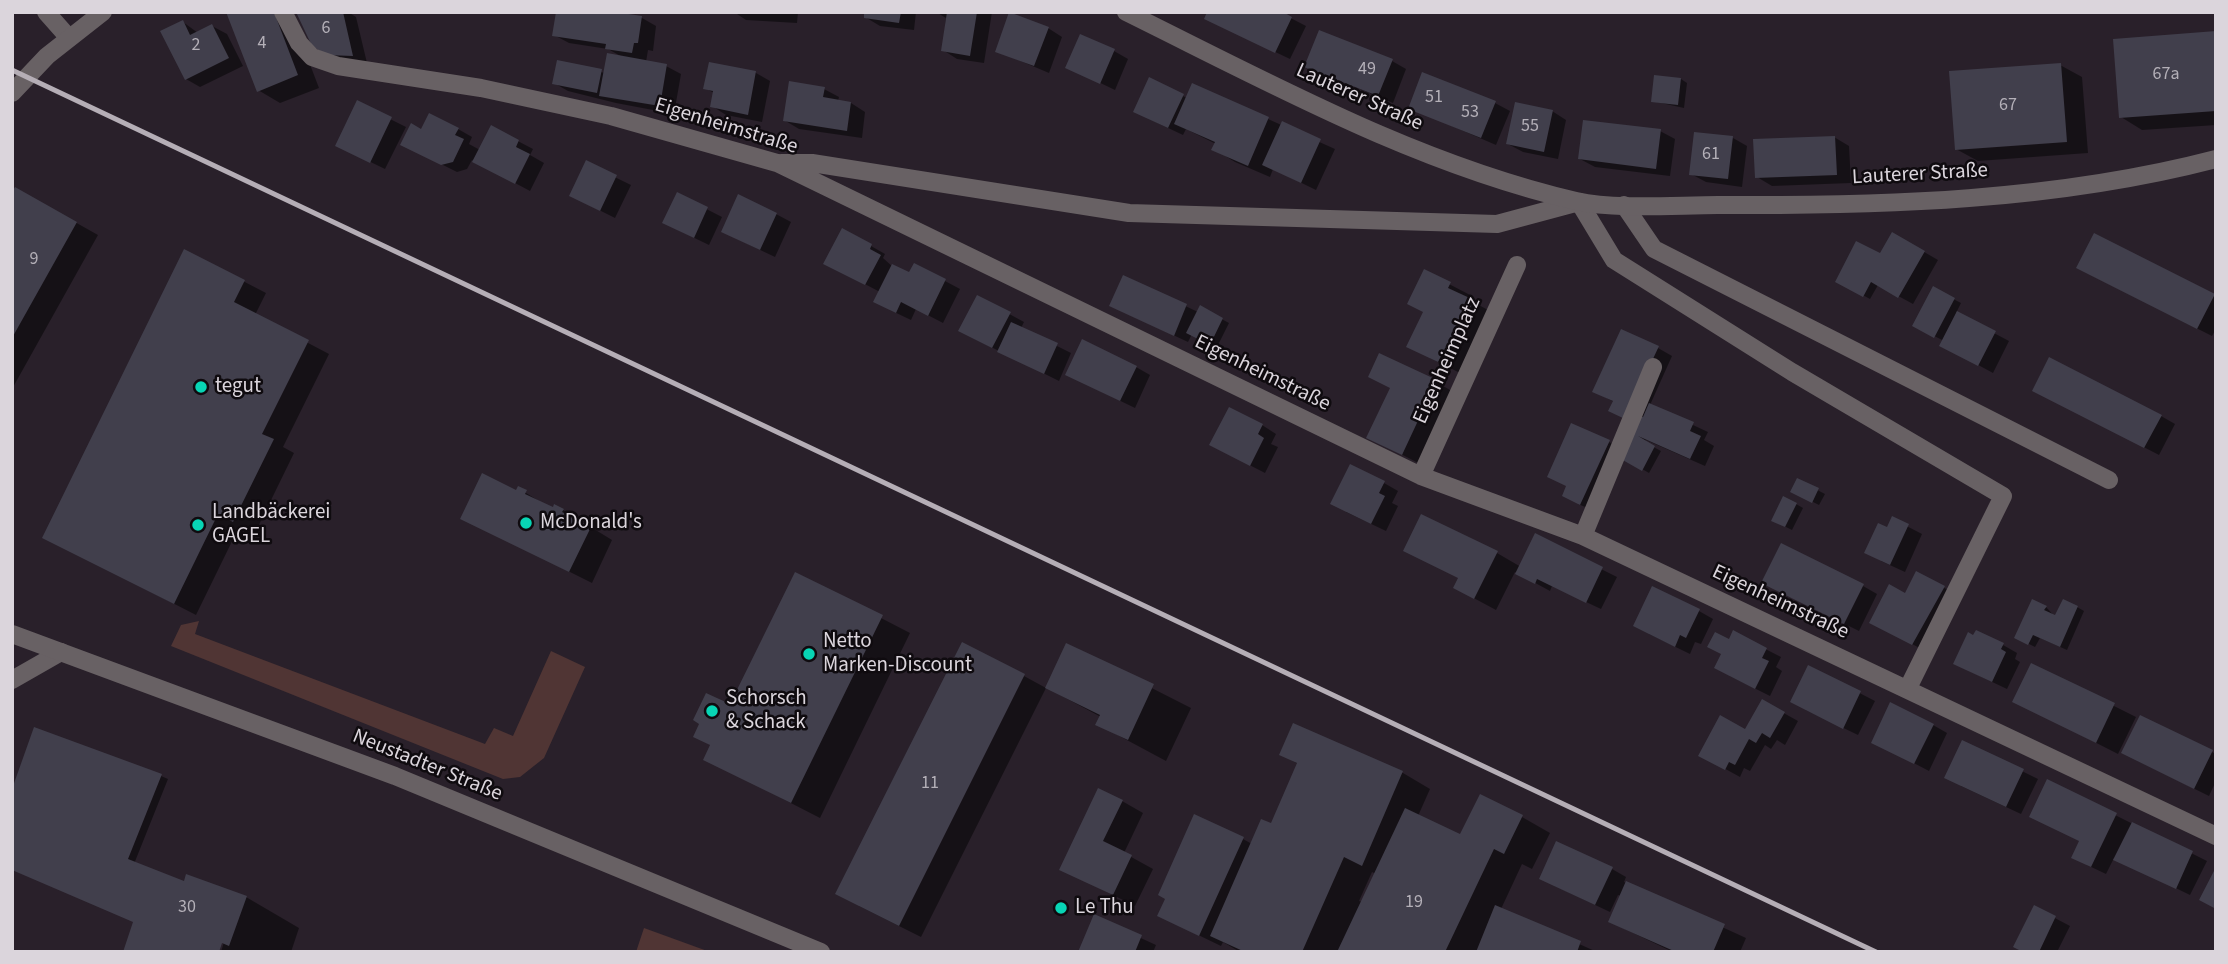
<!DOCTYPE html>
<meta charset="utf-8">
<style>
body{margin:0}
#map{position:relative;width:2228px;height:964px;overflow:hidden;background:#29202a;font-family:"Source Sans 3",sans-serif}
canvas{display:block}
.frame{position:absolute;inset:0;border:14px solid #dbd5dc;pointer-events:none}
</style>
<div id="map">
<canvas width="2228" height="964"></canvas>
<div class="frame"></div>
</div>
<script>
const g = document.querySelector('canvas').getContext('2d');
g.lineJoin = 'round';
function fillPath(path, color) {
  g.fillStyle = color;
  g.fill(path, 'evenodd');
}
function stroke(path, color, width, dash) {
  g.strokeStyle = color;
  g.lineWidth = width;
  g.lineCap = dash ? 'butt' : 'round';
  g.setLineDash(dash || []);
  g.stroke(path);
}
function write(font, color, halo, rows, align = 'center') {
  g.font = font + ' "Source Sans 3",sans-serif';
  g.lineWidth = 5;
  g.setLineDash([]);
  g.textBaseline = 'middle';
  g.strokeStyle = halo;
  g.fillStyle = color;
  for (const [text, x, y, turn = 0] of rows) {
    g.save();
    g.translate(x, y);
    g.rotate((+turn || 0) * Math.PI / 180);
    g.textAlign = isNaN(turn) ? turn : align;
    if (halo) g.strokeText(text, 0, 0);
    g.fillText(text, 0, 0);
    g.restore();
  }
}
const green = new Path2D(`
 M199,621L195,634L485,744L494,728L513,736L551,651L585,667L544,758L520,777L503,779L171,646L181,625Z
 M644,928L710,952H636Z`);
const shadow = new Path2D(`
 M228,12H290L319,88L280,103L258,90Z
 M298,12H348L356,17L367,63L343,62L313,45Z
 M603,12L642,18L656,26L653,51L648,50L646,62L666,66L681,74L674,114L616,103L568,91L554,83L558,62L605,73L624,58L608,49L569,43L554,35Z
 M734,12H798L797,23L746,20Z
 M866,12H916L914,30L880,26L865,17Z
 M936,12H992L984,63L957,59L943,50L946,18Z
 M1279,12L1306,26L1290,59L1206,19Z
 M183,22L198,33L212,26L227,34L243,66L200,87L186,79Z
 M1048,28L1062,37L1049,73L997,51Z
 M2216,33V125L2142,130L2121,117Z
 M1114,51L1128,59L1115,90L1067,67Z
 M1392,61L1406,69L1393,103L1306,66Z
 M710,64L756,73L770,81L762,122L726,115L712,106L714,93L705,88Z
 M2060,65L2082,77L2088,153L1978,161L1956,149Z
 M1681,79L1687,83L1684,108L1652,101Z
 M1150,80L1187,98L1268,119L1335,149L1316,190L1273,169L1270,177L1235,162L1214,149L1216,144L1186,129L1183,135L1149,119Z
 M824,89L839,97L838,101L851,103L865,112L862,138L799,129L784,120Z
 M358,103L406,127L385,169L352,153Z
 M1495,103L1510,111L1496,145L1410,108Z
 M1552,111L1566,120L1558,159L1523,152L1508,144Z
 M491,127L533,149L530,155L544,163L530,191L472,160L467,169L457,172L417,152L422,131L458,129L472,137L469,144L480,150Z
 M1660,131L1675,139L1670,176L1595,167L1580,159Z
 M1834,137L1849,146L1851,183L1772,186L1757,177Z
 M1733,138L1747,146L1742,187L1706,182L1691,174Z
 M586,163L631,185L615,218L585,203Z
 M16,189L98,235L12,389V196Z
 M677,194L722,217L709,245L678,230Z
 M776,214L791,222L775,257L737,239Z
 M1893,234L1938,260L1913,304L1878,285L1870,299L1837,281L1881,256Z
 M2095,236L2216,297V329L2212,336L2093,276Z
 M871,246L885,254L883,258L893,267L909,275L915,265L960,289L943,323L916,309L911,320L890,310L880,292L840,271Z
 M185,251L266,293L255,315L329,354L283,447L294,453L255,533L240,525L196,615L44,537Z
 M1424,271L1472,296L1470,300L1495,314L1460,373L1430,358L1425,312Z
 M1124,277L1198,312L1201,308L1229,323L1217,347L1192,334L1188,342L1111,306Z
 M1934,289L1961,303L1956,313L2009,341L1993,373L1956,353L1944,341L1915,326Z
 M978,297L1024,322L1021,328L1071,353L1059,381L975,339Z
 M1658,348L1672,356L1650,405L1708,432L1704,440L1714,446L1705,466L1646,440L1644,442L1661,451L1649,473L1623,458L1636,434L1614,402L1594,391Z
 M1136,367L1150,375L1135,408L1067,375Z
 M1436,382L1457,394L1424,466L1368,437L1391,389Z
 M2049,398L2161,416L2175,424L2159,455Z
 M1262,425L1276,434L1271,444L1278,447L1265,473L1226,453Z
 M1609,442L1623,450L1595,511L1578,504Z
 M1798,480L1825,494L1819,505L1799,495Z
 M1384,483L1398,491L1392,503L1398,506L1386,531L1346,512Z
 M518,488L547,506L563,510L612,540L592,583L462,518L517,492Z
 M1796,504L1803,508L1792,530L1780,524Z
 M1893,519L1922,534L1905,572L1881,561Z
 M1535,536L1617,577L1601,609L1552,586L1550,591L1515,572L1496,610L1455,588L1460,579L1497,553L1521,567Z
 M1917,573L1959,596L1927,652L1886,630Z
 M796,574L910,633L820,818L705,759L712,746L695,736L731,707Z
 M1863,586L1877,594L1859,631L1778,591Z
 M2046,607L2056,618L2077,607L2084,611L2067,650L2040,638L2035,647L2023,641Z
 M1699,611L1713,619L1701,644L1695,642L1690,654L1649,634Z
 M1734,633L1781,657L1776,667L1782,671L1770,696L1730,676V642Z
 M1067,645L1191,708L1166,761L1097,724L1101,717L1047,688Z
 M2003,645L2017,653L2015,659L2020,662L2007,689L1969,671Z
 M2032,665L2136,717L2118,754L2014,701Z
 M1809,667L1875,701L1858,735L1806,710Z
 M1024,676L1046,688L921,937L859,906Z
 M1762,701L1798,721L1785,745L1777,740L1771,749L1765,745L1750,771L1744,768L1740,777L1700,755L1746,731Z
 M2141,717L2216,754V781L2209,796L2138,761Z
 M1294,725L1403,773L1430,789L1418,816L1461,837L1522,817L1550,833L1532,869L1522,864L1501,909L1597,952H1240L1223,942L1221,946L1159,916L1243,839L1252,844L1271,825L1298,764L1281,754ZM1372,872L1376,874L1362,902L1359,901Z
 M1933,725L1947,733L1929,771L1885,748Z
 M1963,742L2038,779L2021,814L1961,786Z
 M161,776L168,779L134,864L185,883L246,897L299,928L291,952H221L226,935L135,922L12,869Z
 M2047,781L2207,861L2190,895L2114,858L2106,874L2087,865L2080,841Z
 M1122,801L1143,813L1124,853L1153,869L1135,906L1061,869Z
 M1556,844L1612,869L1626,877L1624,882L1746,938L1740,952H1673L1610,922L1621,896L1618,895L1610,912L1555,886Z
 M2034,907L2070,926L2057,952H2025Z
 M1095,917L1156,945L1153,952H1080Z`);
const building = new Path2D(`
 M226,12H274L298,75L257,92Z
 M296,12H343L353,56L326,55L312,46Z
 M556,12H615L642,16L638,43H634L632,53L605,49L606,44L552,36Z
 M864,12H901L899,23L864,18Z
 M947,12H977L970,56L941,51Z
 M1009,12L1049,27L1034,66L995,52Z
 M1207,12H1283L1292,17L1275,53L1204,19Z
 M183,20L190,35L212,24L229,58L185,80L160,31Z
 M1319,30L1393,59L1378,96L1304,67Z
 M2216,31V111L2119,118L2113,39Z
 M1080,34L1115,49L1100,84L1065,68Z
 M607,53L667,64L660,106L599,96Z
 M557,60L602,69L597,93L552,84Z
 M709,62L756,71L748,115L710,107L713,91L703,89Z
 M2061,63L2067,142L1955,150L1949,71Z
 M1422,72L1496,101L1481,138L1408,109Z
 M1654,75L1681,78L1678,105L1651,102Z
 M1149,77L1184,94L1168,128L1133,112Z
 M789,81L825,87L823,97L851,102L847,131L783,121Z
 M1192,83L1269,117L1248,166L1211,150L1215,142L1174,124Z
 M357,100L392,117L370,163L335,146Z
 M1515,102L1553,110L1544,152L1506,144Z
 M429,113L459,128L455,135L464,139L453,162L441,165L400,145L411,123L421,129Z
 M1583,120L1661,129L1656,169L1578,159Z
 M1282,121L1321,139L1301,183L1262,165Z
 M491,125L519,140L516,147L530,154L515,184L472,162Z
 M1694,132L1733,136L1728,179L1689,175Z
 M1835,136L1837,175L1755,178L1753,139Z
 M586,160L617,175L600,211L569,196Z
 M15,187L77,222L12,338V192Z
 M677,192L708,207L694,238L662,223Z
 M738,194L777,213L760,250L721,232Z
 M842,228L872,244L870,249L881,255L865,285L823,264Z
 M1892,232L1925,251L1898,298L1871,282L1863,297L1835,282L1856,241L1880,253Z
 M2094,233L2215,294L2197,329L2076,268Z
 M184,249L245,280L234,302L309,340L262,434L274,439L233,522L218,514L174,604L42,538Z
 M914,263L946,279L928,316L901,302L896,313L873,302L892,264L909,272Z
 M1424,269L1451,282L1448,288L1474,300L1448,355L1443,352L1438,362L1406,347L1423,312L1407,304Z
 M1123,275L1187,304L1174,336L1109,306Z
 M1933,286L1955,298L1934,338L1912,326Z
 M977,295L1011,312L992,348L958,331Z
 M1200,305L1223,318L1210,345L1186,333Z
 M1957,311L1996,331L1978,366L1939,346Z
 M1011,322L1058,343L1044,374L997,352Z
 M1621,329L1659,346L1625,419L1608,411L1613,401L1592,392Z
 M1082,339L1137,366L1120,401L1065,375Z
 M1379,353L1437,380L1402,455L1366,438L1390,388L1368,377Z
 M2049,357L2162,415L2144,448L2032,391Z
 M1649,403L1694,422L1690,431L1701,436L1690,459L1638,436L1655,446L1642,471L1621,459L1635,414L1643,417Z
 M1229,407L1263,424L1258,434L1264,438L1250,466L1209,445Z
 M1571,423L1610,440L1580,505L1562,496L1566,486L1547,477Z
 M1350,464L1385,481L1379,493L1385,496L1371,524L1330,504Z
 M482,473L516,490L518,486L527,490L525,494L553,507L554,504L564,509L562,512L591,527L569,572L460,519Z
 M1797,478L1819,488L1812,503L1790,492Z
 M1783,496L1797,503L1785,527L1771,521Z
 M1421,514L1498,551L1474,599L1453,588L1458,578L1403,551Z
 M1892,516L1909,524L1890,565L1864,553L1878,523L1887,527Z
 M1535,533L1603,567L1586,603L1537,579L1535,584L1515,574Z
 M1781,543L1864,584L1844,624L1761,583Z
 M1916,571L1945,586L1912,645L1869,623L1889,584L1905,593Z
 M795,572L883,615L791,803L703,760L710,745L693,737L699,724L693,720L706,693L730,704Z
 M1652,586L1700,609L1686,638L1680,635L1675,647L1633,626Z
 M2032,599L2047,606L2044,610L2055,615L2063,599L2078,606L2060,647L2033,635L2028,645L2014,638Z
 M1733,630L1767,648L1762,658L1769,661L1755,689L1714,668L1721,654L1707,647L1715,632L1729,639Z
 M1976,630L2004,643L2001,649L2006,652L1992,682L1953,664L1968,632L1973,635Z
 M962,642L1025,674L899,926L835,894Z
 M1066,643L1154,684L1128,740L1095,725L1100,715L1045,688Z
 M2031,663L2115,703L2096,743L2012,702Z
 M1808,665L1861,691L1843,729L1790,702Z
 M1762,699L1785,712L1770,738L1762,733L1756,743L1749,739L1735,765L1729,762L1725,770L1698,756L1720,715L1745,729Z
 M1890,702L1934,724L1914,764L1871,743Z
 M2140,715L2213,750L2194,789L2121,753Z
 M1293,723L1403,771L1362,866L1344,857L1302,952H1245L1210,936L1261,819L1271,823L1297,763L1279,755Z
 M34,727L162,774L128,859L184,881L186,874L247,896L229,946L222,943L219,952H123L133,922L12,870V789Z
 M1962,740L2024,769L2006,807L1944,778Z
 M2047,779L2117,813L2091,867L2071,858L2079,841L2029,817Z
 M1098,788L1123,800L1103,841L1132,855L1113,895L1059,870Z
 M1480,794L1523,815L1504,854L1494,849L1445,952H1337L1405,808L1460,834Z
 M1194,814L1244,837L1199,936L1157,916L1165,899L1158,895Z
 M2132,822L2193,851L2176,889L2113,860Z
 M1556,841L1613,867L1595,905L1539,879Z
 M2216,867V909L2199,900Z
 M1626,881L1725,924L1713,952H1676L1608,922Z
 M1495,905L1581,941L1577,952H1476Z
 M2034,905L2056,916L2039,952H2023L2013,947Z
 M1094,914L1142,935L1135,952H1078Z`);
const minor = new Path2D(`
 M46,12L69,38
 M283,12L299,43L312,57L338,66L481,88L611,116L777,163L1421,476L1583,536L2216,836
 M781,163H812L1129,213L1497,224L1579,202L1614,260L1792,372L2003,496L1908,688
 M1624,205L1654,249L2109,480
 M1421,476L1517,265
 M1583,536L1653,367
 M12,680L61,652`);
const tertiary = new Path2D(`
 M1126,12C1272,84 1417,164 1576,201C1617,210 1676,205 1718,205C1884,206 2055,201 2216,159
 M12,93L47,56L103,12
 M12,634L395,776L821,952`);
const rail = new Path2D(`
 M12,70L1876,952`);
const markers = [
 [201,387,7,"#08d5b5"],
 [526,523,7,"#08d5b5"],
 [198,525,7,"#08d5b5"],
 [809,654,7,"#08d5b5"],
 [712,711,7,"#08d5b5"],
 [1061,908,7,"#08d5b5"]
];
const numberNames = [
 ["6",326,29],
 ["4",262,44],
 ["2",196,46],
 ["49",1367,70],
 ["67a",2166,75],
 ["51",1434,98],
 ["67",2008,106],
 ["53",1470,113],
 ["55",1530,127],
 ["61",1711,155],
 ["9",34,260],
 ["11",930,784],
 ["19",1414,903],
 ["30",187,908]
];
const streetNames = [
 ["Lauterer Straße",1359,98,24],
 ["Eigenheimstraße",726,127,17],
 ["Lauterer Straße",1920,175,-3],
 ["Eigenheimplatz",1448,361,-66],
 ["Eigenheimstraße",1262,374,26],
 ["Eigenheimstraße",1780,603,25],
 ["Neustadter Straße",427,766,22]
];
const poiNames = [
 ["tegut",215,387],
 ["Landbäckerei",212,513],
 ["GAGEL",212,537],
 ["McDonald's",540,523],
 ["Netto",823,642],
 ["Marken-Discount",823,666],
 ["Schorsch",726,699],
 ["& Schack",726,723],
 ["Le Thu",1075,908]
];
fillPath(green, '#503534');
fillPath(shadow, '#0007');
fillPath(building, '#413f4c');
stroke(minor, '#686164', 18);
stroke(tertiary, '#686164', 18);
stroke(rail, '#b5aeb6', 5);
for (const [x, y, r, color] of markers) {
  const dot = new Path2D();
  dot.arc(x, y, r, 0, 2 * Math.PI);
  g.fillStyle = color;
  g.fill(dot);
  stroke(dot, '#0f0b0f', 2.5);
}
write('18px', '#b4b0b8', null, numberNames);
write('21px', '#dbd5dc', '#0f0b0f', streetNames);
write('21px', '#dbd5dc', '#0f0b0f', poiNames, 'left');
</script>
